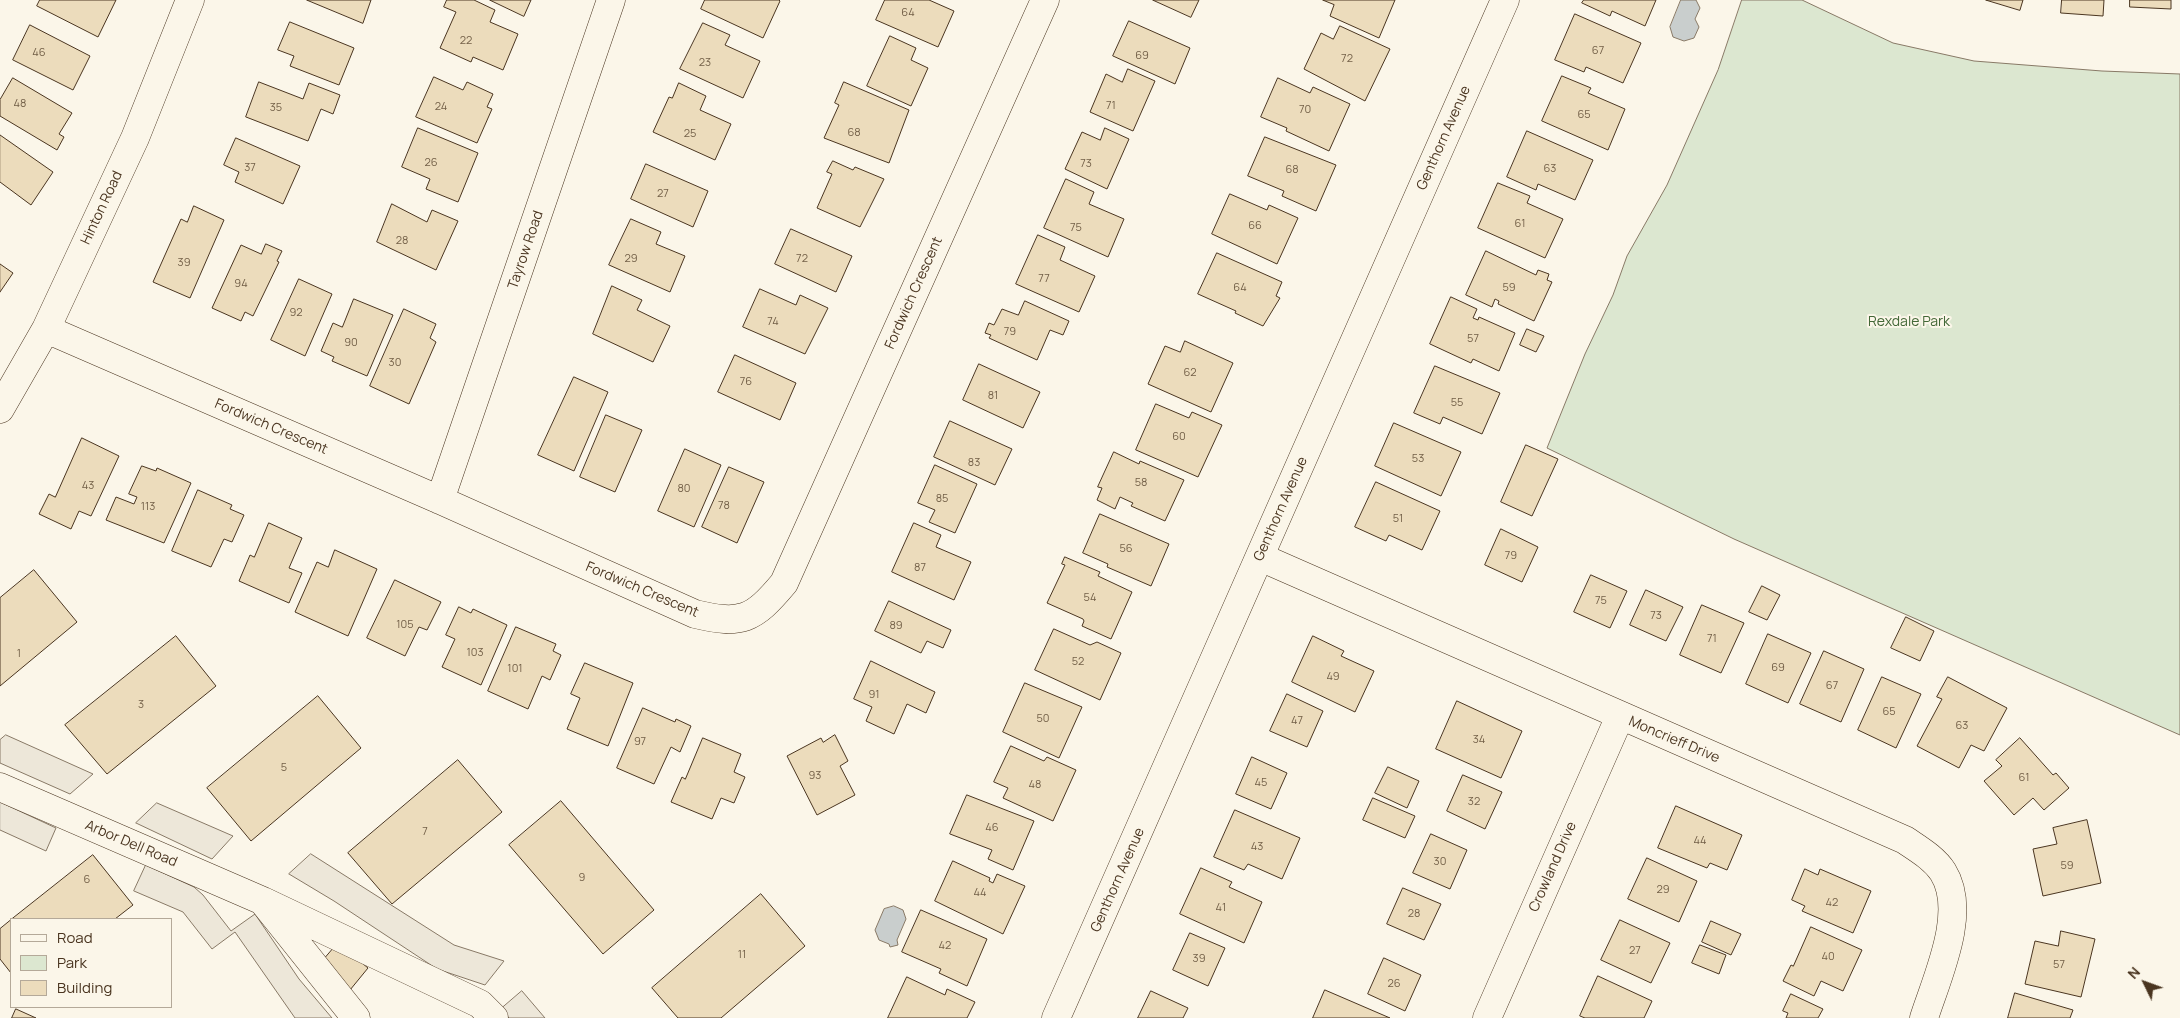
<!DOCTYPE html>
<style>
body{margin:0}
#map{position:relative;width:2180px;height:1018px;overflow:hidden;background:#fbf6e9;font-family:Manrope,sans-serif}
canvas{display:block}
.legend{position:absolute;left:10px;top:918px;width:162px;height:90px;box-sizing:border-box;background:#fbf6e9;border:1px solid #b4a999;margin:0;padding:6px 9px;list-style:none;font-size:15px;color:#4a3520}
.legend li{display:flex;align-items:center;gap:10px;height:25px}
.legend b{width:25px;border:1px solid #b4a999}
.north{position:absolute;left:2120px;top:958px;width:50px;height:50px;-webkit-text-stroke:4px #fbf6e9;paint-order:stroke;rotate:312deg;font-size:14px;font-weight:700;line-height:20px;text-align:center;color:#4a3520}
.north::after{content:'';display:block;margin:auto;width:18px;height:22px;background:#4a3520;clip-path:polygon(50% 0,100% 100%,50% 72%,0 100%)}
</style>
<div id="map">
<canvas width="2180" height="1018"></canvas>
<ul class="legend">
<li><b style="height:6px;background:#fbf6e9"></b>Road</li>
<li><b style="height:14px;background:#dce7d0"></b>Park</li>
<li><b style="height:14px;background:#ecdcbc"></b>Building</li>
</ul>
<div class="north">N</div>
</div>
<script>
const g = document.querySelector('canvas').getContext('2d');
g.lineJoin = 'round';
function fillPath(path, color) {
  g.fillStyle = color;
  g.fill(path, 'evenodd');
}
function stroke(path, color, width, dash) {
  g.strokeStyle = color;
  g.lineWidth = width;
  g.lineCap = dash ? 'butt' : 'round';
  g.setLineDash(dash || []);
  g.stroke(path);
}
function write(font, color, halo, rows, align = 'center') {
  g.font = font + ' Manrope,sans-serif';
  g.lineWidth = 4;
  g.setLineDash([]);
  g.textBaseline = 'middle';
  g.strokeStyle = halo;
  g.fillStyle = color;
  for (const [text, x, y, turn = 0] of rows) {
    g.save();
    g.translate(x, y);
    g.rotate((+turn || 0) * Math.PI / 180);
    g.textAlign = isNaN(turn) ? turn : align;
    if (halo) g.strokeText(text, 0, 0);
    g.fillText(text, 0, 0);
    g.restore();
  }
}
const green = new Path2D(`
 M1742,0H1802L1893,43L1974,61L2102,71L2180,74V735L1734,539L1547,448L1585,354L1613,295L1627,256L1667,185L1718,70Z`);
const parking = new Path2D(`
 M6,735L93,774L70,794L0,763V740Z
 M0,802L56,828L46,851L0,830Z
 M157,803L233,836L212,859L136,823Z
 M311,854L454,945L504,961L485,985L437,969L334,901L289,874Z
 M146,865L194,887L203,895L231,931L255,914L299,979L332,1018H295L235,932L212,949L183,912L134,891Z
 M522,991L545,1018H509L501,1009Z`);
const water = new Path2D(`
 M1681,0H1696L1700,8L1695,19L1699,27L1694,38L1684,41L1673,37L1670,27Z
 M894,906L903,910L906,919L897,940L898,945L890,947L889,944L879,940L875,930L884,909Z`);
const building = new Path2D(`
 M40,0H116L98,37L37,6Z
 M307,0H371L363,23Z
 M447,0H474L495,10L490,22L518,34L503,70L473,57L471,62L440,48L456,12L444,7Z
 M490,0H531L524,16Z
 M705,0H779L780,1L763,38L701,9Z
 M885,0H929L954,11L938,47L876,20Z
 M1153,0H1199L1191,17Z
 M1323,0H1395L1379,38L1330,16L1334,5Z
 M1584,0H1656L1645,26L1612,11L1610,16L1582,3Z
 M1986,0H2023L2020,10Z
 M2062,0H2104L2103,16L2061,13Z
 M2130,0H2171V9L2130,7Z
 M1575,14L1641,43L1623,83L1586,67L1584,72L1555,60Z
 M1129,21L1190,48L1175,84L1113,56Z
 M290,22L354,48L339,85L290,66L294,56L278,50Z
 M703,23L730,35L725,45L760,61L743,98L680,69Z
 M30,25L90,56L73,90L13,60Z
 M1340,26L1390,49L1365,101L1304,69L1321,33L1333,39Z
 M890,36L916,48L911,60L928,68L911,106L867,86Z
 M1128,69L1155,81L1133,131L1090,112L1106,74L1122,82Z
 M1562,76L1591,88L1588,93L1625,109L1608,150L1542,121Z
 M434,77L463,90L467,82L493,94L487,107L492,109L477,143L416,117Z
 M13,78L72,113L59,134L64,137L57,150L0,116V100Z
 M1278,78L1310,93L1313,87L1350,104L1329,151L1286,131L1287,128L1261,117Z
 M259,82L303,99L309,83L340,95L333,114L321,109L308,141L246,117Z
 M844,82L909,110L889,163L824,138L839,105L835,103Z
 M679,83L706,96L700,110L731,124L715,160L653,132L669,97L672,98Z
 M418,128L478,153L458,202L426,189L430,179L402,167Z
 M1105,128L1129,139L1107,189L1065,169L1082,132L1100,140Z
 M1527,131L1593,160L1575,200L1538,184L1536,190L1507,177Z
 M0,135L53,172L31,205L0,182Z
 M1265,137L1336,165L1316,211L1282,196L1284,191L1248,176Z
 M236,138L300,166L283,204L235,182L239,172L224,165Z
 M833,161L853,170L855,167L884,179L860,227L817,208L832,174L827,172Z
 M646,164L708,191L693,227L631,199Z
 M1066,179L1094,192L1089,204L1124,219L1108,257L1044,228Z
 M1498,183L1530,196L1527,203L1563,219L1545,258L1478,228Z
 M1230,194L1267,210L1269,205L1298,218L1277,264L1212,234Z
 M392,204L427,222L432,210L458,221L436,270L377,242Z
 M194,206L224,220L190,298L153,282L181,219L187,222Z
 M631,219L661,232L656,244L685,256L670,292L609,265Z
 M791,229L852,256L836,292L775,264Z
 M1038,235L1065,247L1060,260L1095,276L1079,312L1016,284Z
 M266,244L282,251L277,261L279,262L253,316L245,312L241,321L212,308L241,245L261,254Z
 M1486,251L1536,275L1538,270L1549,274L1547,280L1552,282L1534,321L1498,304L1499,301L1495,299L1492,307L1466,295Z
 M1217,253L1282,282L1276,296L1280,298L1263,326L1235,313L1236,311L1198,294Z
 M0,264L13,273L0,292Z
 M299,279L332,294L305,356L271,340Z
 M612,286L642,300L637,310L670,326L653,362L593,334Z
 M760,289L796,305L800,295L828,308L805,354L743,327Z
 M1451,297L1477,309L1473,318L1478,320L1479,317L1515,333L1499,371L1473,359L1471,363L1430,344Z
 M354,299L393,315L367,376L332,361L334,357L321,351L333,323L342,327Z
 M1025,301L1069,321L1063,335L1050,330L1037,360L989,338L991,335L985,333L989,323L994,325L1002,309L1018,315Z
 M404,309L436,324L430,338L436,342L409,404L370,386Z
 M1527,329L1544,336L1536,352L1520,345Z
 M1185,341L1233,363L1211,412L1148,384L1165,346L1180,352Z
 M735,355L796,383L780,420L718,392Z
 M979,364L1040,392L1023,428L963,400Z
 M1435,366L1500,393L1482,434L1443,417L1440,424L1414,413Z
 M574,377L608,392L574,471L538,455Z
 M1156,404L1189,418L1192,412L1222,425L1198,477L1136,450Z
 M606,415L642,430L615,492L580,477Z
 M950,421L1012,449L995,485L934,457Z
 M1394,423L1461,452L1441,496L1375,466Z
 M82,438L119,456L91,516L79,511L71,529L39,514L49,494L55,497Z
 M1526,445L1558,459L1532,516L1501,502Z
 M685,449L721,465L694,527L658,511Z
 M1114,452L1139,464L1140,461L1184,480L1165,521L1131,506L1133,503L1120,497L1115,509L1097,500L1102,488L1098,487Z
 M935,465L977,484L955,533L929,522L935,510L918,503Z
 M142,466L156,471L157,468L191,483L164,543L106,520L116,497L134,504L137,497L129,494Z
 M729,467L764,482L737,543L702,527Z
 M1376,482L1440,511L1422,550L1389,535L1386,541L1355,527Z
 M198,490L232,505L230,509L244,515L232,542L224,539L211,567L172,551Z
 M1100,514L1169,544L1151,586L1107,567L1108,564L1083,553Z
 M269,523L302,538L289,568L302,573L289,603L239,581L250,555L254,557Z
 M914,523L941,535L936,547L971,562L954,600L892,572Z
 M1501,529L1538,547L1522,582L1485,565Z
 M335,550L377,569L348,636L295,612L317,562L328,567Z
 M1065,557L1100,572L1098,576L1132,592L1111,639L1082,626L1084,621L1083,619L1047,603L1065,565L1062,564Z
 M34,570L77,622L0,686V598Z
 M1591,575L1627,591L1610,628L1574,612Z
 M395,580L441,602L427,630L419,627L405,656L367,638Z
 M1762,586L1780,595L1767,620L1749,612Z
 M1646,590L1683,607L1666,641L1630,625Z
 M889,601L951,630L943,648L927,641L921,653L875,631Z
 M1702,605L1744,623L1721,673L1680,655Z
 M459,607L471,613L473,609L507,625L481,685L442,667L455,639L446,635Z
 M1906,617L1934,631L1920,661L1891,648Z
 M516,627L556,644L553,651L561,655L550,680L542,676L528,709L488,691Z
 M1054,629L1090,645L1097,642L1121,653L1100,700L1035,670Z
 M1768,634L1811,653L1788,703L1746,684Z
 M176,636L216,686L107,774L65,725Z
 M1313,636L1344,651L1341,656L1374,671L1355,712L1292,682Z
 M1824,651L1864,669L1841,722L1800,704Z
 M871,661L935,692L926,713L907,704L894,734L866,721L872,707L854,699Z
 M585,663L633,683L608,746L567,729L580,698L571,694Z
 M1882,677L1921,694L1896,748L1858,730Z
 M1948,677L2007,708L1984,751L1971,745L1959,768L1917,746L1942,699L1937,697Z
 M1025,683L1082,707L1059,758L1003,732Z
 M1287,694L1323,711L1307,747L1270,731Z
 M318,696L361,748L251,841L207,788Z
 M1457,701L1522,731L1501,778L1436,749Z
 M643,708L675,722L676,719L691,726L680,752L671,747L654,784L617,768Z
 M835,735L848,761L840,766L855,795L817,815L787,756L821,738L823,742Z
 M703,738L741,754L734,772L745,777L734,803L721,798L712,819L671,802L682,777L685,779Z
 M2020,738L2053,775L2056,773L2069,788L2044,810L2033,798L2014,815L1984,781L2002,766L1996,760Z
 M1011,746L1044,761L1047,757L1076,770L1053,821L1003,798L1008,788L994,782Z
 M1252,757L1287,773L1271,809L1236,794Z
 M458,760L502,812L392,904L348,853Z
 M1388,767L1419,781L1407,808L1375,793Z
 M1463,775L1502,792L1485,829L1447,811Z
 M967,795L1034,821L1013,870L988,859L992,850L950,834Z
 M1373,798L1415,816L1405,838L1363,820Z
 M561,801L654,910L603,954L509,845Z
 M1676,806L1742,835L1727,870L1710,863L1707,868L1658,848Z
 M1235,810L1300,838L1282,879L1248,864L1244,870L1214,857Z
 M2087,820L2101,883L2043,896L2033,849L2057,844L2053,828Z
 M1431,834L1467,850L1450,889L1413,873Z
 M93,855L133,905L115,919H12Z
 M1647,858L1697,881L1679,922L1628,899Z
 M953,861L990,878L989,881L993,883L997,874L1025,886L1003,934L935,901Z
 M1201,868L1232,882L1229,887L1262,902L1244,943L1180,914Z
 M1805,869L1818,875L1820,869L1871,891L1853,933L1802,911L1805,906L1792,900Z
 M1403,888L1441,904L1424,940L1387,924Z
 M761,894L805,946L721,1018H678L652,988Z
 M921,910L987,939L967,986L939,973L941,969L902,952Z
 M11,920V973L0,959V929Z
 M1620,920L1670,943L1651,983L1601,960Z
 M1711,921L1741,934L1731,955L1702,942Z
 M1811,927L1862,950L1843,991L1821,981L1814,996L1783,981L1791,965L1793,966Z
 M2061,931L2095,939L2081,997L2025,984L2035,941L2058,946Z
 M1190,933L1225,948L1208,986L1173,970Z
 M338,943L368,968L350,990L320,964Z
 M1700,945L1726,955L1719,974L1692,963Z
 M1384,958L1421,975L1405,1011L1368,994Z
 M1598,976L1652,1001L1644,1018H1585L1580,1016Z
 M907,977L945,995L947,989L975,1002L967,1018H888Z
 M1325,990L1390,1018H1313Z
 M1151,991L1188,1008L1183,1018H1138Z
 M2015,993L2073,1010L2070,1018H2008Z
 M1791,994L1823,1009L1818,1018H1786L1788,1013L1783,1011Z
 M16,1009L36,1018H12Z`);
const street = new Path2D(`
 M46,329L440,500L695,614C742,625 753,620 784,583L1045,0
 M0,409L46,329L135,138L190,0
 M440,500L611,0
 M1260,557L1905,840C1918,849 1934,858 1943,872C1968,912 1937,977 1924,1018
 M0,787L263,901L480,1004L494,1018
 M265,904L356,1018
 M1056,1018L1505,0
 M1487,1018L1620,716`);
const numberNames = [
 ["64",908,13],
 ["22",466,41],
 ["67",1598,51],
 ["46",39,53],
 ["69",1142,56],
 ["72",1347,59],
 ["23",705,63],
 ["48",20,104],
 ["71",1111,106],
 ["24",441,107],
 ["35",276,108],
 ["70",1305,110],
 ["65",1584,115],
 ["68",854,133],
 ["25",690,134],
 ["26",431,163],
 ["73",1086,164],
 ["37",250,168],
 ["63",1550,169],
 ["68",1292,170],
 ["27",663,194],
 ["61",1520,224],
 ["66",1255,226],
 ["75",1076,228],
 ["28",402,241],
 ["29",631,259],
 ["72",802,259],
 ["39",184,263],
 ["77",1044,279],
 ["94",241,284],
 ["64",1240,288],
 ["59",1509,288],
 ["92",296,313],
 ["74",773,322],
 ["79",1010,332],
 ["57",1473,339],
 ["90",351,343],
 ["30",395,363],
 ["62",1190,373],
 ["76",746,382],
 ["81",993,396],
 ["55",1457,403],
 ["60",1179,437],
 ["53",1418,459],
 ["83",974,463],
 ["58",1141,483],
 ["43",88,486],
 ["80",684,489],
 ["85",942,499],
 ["78",724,506],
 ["113",148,507],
 ["51",1398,519],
 ["56",1126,549],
 ["79",1511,556],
 ["87",920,568],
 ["54",1090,598],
 ["75",1601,601],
 ["73",1656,616],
 ["105",405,625],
 ["89",896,626],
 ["71",1712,639],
 ["103",475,653],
 ["1",19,654],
 ["52",1078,662],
 ["69",1778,668],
 ["101",515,669],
 ["49",1333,677],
 ["67",1832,686],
 ["91",874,695],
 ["3",141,705],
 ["65",1889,712],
 ["50",1043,719],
 ["47",1297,721],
 ["63",1962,726],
 ["34",1479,740],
 ["97",640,742],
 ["5",284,768],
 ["93",815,776],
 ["61",2024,778],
 ["45",1261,783],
 ["48",1035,785],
 ["32",1474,802],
 ["46",992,828],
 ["7",425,832],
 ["44",1700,841],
 ["43",1257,847],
 ["30",1440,862],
 ["59",2067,866],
 ["9",582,878],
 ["6",87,880],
 ["29",1663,890],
 ["44",980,893],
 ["42",1832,903],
 ["41",1221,908],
 ["28",1414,914],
 ["42",945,946],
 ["27",1635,951],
 ["11",742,955],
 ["40",1828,957],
 ["39",1199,959],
 ["57",2059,965],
 ["26",1394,984]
];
const streetNames = [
 ["Genthorn Avenue",1444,138,-66],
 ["Hinton Road",102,208,-65],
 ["Tayrow Road",526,250,-71],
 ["Fordwich Crescent",914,293,-66],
 ["Fordwich Crescent",271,427,23],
 ["Genthorn Avenue",1281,509,-66],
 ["Fordwich Crescent",642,590,23],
 ["Moncrieff Drive",1674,740,23],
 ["Arbor Dell Road",131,844,23],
 ["Crowland Drive",1553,867,-66],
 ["Genthorn Avenue",1118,880,-66]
];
const parkNames = [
 ["Rexdale Park",1909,322]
];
fillPath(green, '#dce7d0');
stroke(green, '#887966', 1);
fillPath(parking, '#ede7d9');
stroke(parking, '#887966', 1);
fillPath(water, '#c9cecd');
stroke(water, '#887966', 1);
fillPath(building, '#ecdcbc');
stroke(building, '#4a3520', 1);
stroke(street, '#4a3520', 29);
stroke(street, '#fbf6e9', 28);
write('11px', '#725f47', null, numberNames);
write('14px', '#4a3520', '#fbf6e9', streetNames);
write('14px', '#436837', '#fbf6e9', parkNames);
</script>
